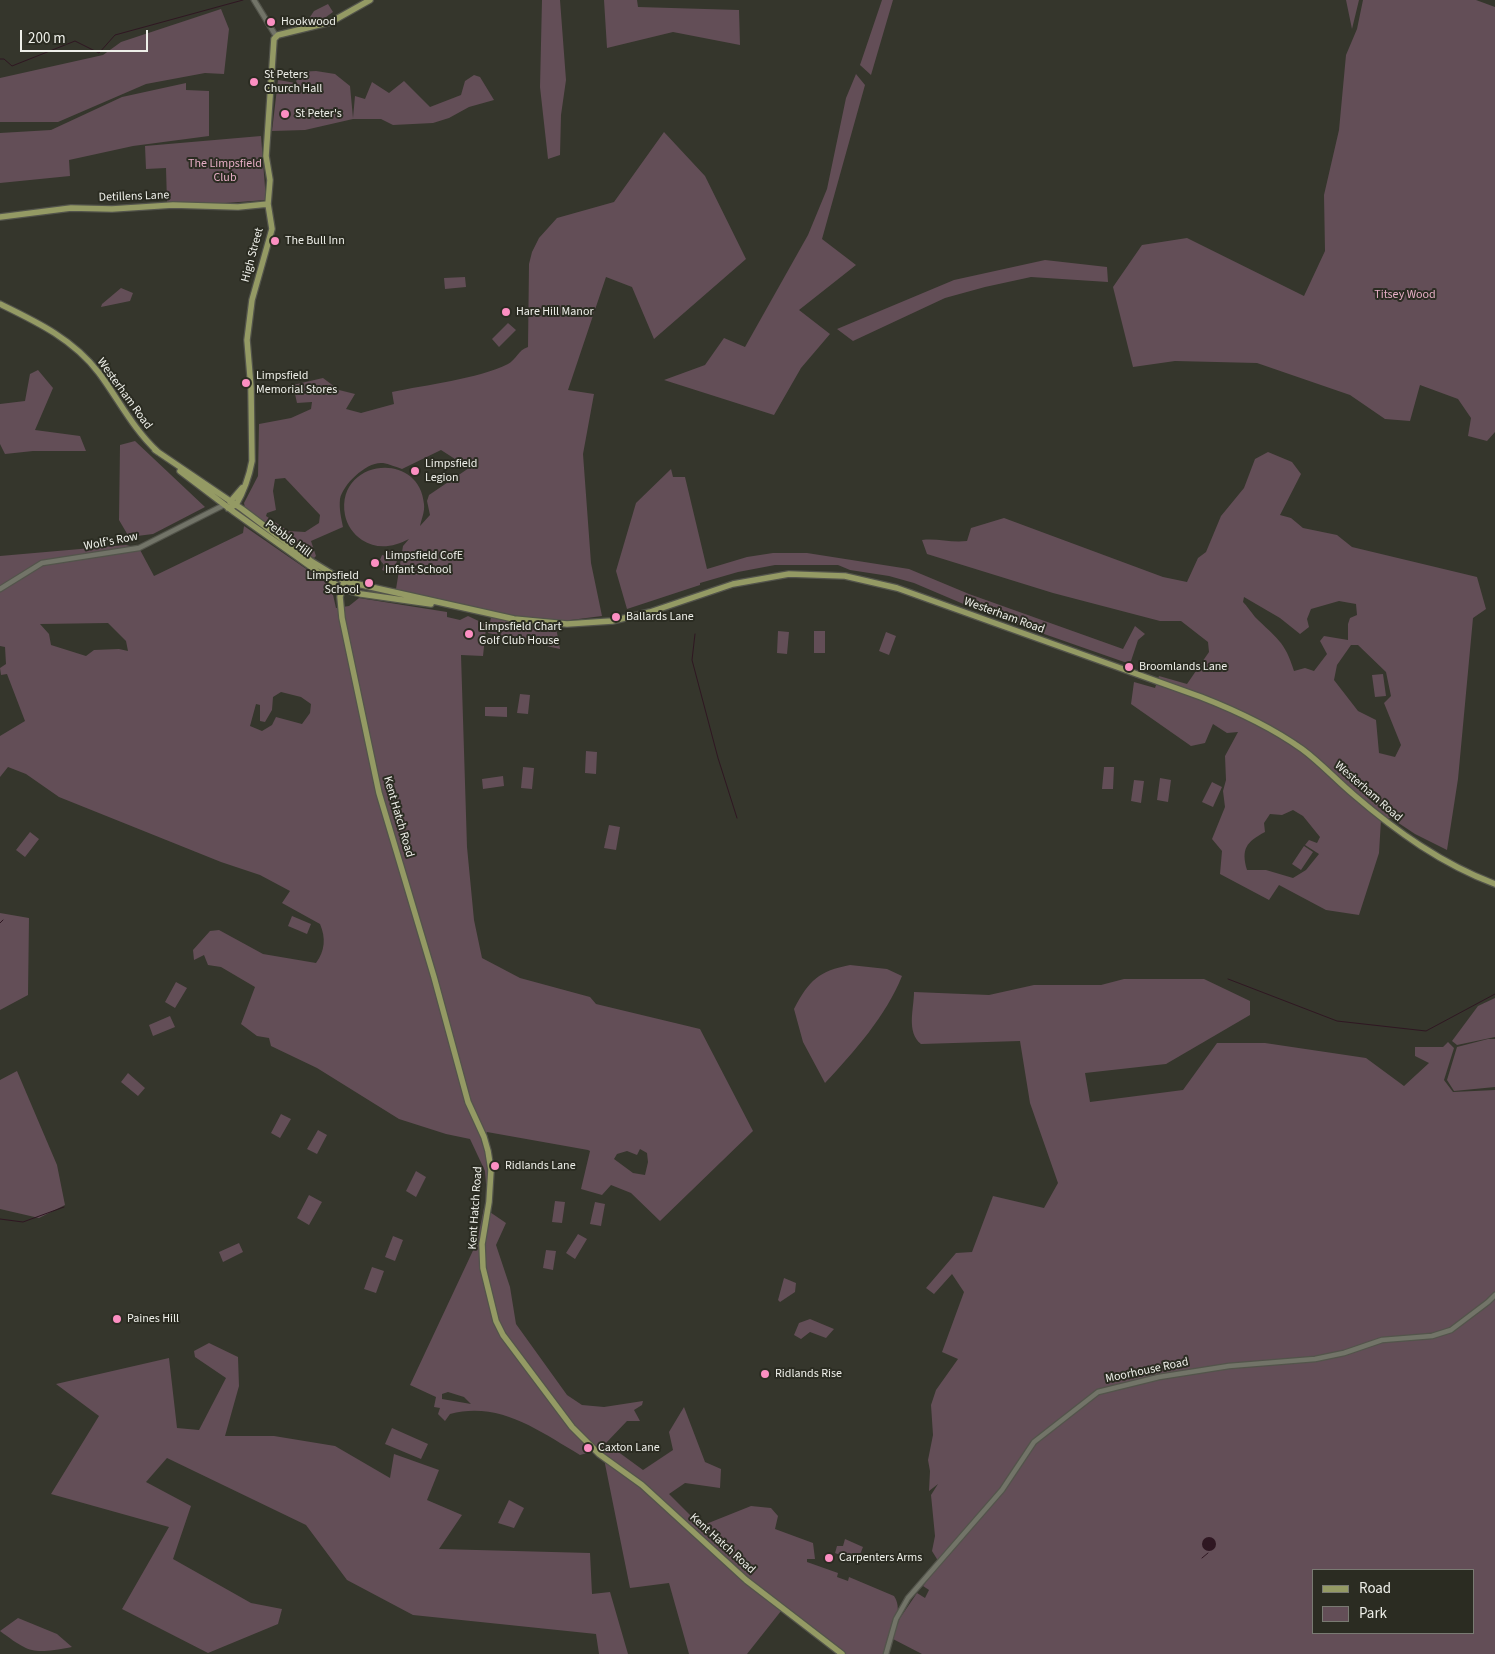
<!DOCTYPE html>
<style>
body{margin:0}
#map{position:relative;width:1495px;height:1654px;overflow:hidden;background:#35362c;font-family:"Source Sans 3",sans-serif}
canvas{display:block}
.legend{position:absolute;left:1312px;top:1569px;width:162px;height:65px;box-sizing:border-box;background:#2b2c22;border:1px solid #797a72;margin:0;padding:6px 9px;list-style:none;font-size:15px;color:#eeefe9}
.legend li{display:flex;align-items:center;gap:10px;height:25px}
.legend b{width:25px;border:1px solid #797a72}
.scale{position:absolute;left:20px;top:30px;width:128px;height:22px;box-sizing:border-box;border:2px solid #eeefe9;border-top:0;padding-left:6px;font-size:15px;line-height:18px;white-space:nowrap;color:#eeefe9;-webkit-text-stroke:4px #2b2c22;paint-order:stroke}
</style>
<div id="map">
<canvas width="1495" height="1654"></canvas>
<ul class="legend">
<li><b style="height:6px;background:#949a64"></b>Road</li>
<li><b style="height:14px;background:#634e57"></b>Park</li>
</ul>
<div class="scale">200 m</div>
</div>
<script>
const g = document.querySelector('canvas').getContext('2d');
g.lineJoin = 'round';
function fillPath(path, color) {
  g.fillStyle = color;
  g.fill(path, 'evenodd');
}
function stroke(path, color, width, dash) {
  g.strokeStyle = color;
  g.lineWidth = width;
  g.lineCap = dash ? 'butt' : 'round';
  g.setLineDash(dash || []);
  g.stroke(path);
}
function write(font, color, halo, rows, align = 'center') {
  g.font = font + ' "Source Sans 3",sans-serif';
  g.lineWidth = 4;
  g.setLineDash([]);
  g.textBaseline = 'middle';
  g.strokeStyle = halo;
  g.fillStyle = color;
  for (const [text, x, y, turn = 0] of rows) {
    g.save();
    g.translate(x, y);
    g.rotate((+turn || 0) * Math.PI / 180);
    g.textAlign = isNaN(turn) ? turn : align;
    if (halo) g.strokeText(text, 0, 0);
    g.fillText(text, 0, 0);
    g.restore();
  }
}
const green = new Path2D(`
 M542,0H560L566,80L561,115L560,155L548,159L540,87Z
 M604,0H637L638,7L739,10L740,45L673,32L607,48Z
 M882,0H893L871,75L860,65Z
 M1346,0H1359L1352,29Z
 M1363,0H1476L1495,7V432L1487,441L1468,436L1471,418L1458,399L1420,385L1410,421L1385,419L1350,395L1257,363L1175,361L1133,367L1113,287L1142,245L1187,238L1304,296L1325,251L1324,195L1339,130L1346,55L1357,29Z
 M328,4L333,12L326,17L329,22L313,26L310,17L314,11Z
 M221,9L229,29L224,74L205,73L146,84L58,122H0V78L103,55L121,42Z
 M316,71L335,74L350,86L353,118L355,96L365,99L372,82L389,93L404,81L430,107L461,95L465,81L474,75L480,77L494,100L469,107L449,118L433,123L393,125L381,119H353L305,130L272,131L278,80L296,83L298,72Z
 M856,74L865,85L822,239L856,265L799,310L830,334L801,368L774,415L664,380L705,365L724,338L745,347L808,235L827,189L846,98Z
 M186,83V90L209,91V136L133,146L69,160L70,176L0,183V133L51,130L122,97Z
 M664,132L705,176L746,259L654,339L632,287L606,277L568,390L594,394L583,454L591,563L602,616L555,622L560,649L488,633L492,612L405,593L396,589L403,546L409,539C394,547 377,550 362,540C353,534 347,525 345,515C335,460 419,449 424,504C425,512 421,520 420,526L430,515L427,501L429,495L469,468L441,450L402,469C396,467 389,464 383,463C367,461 343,484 340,499C339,509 341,517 343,527L311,541L316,556L314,558L245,508L244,503L258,476L259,424L291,418L311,409L312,402L297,403L293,385L323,378L339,390L355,394L346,409L361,413L394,404L392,392C425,385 478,379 508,364C516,360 518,350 528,347L529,264L532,252L539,238L557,218L614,202ZM285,478L320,515L319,523L305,532L288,531L266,516L267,513L276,510L273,491L275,479Z
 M261,136L266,200L212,204L167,202L166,168L146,169L145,146Z
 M1045,260L1107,267L1108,282L1031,277L985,287L945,298L853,341L837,329L954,280Z
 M465,277L466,287L445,289L444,278Z
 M121,288L133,293L130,301L101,307L102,304Z
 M508,323L516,330L499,347L492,339Z
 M38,370L53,388L35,430L80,436L86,451H33L5,454L0,444V404L25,401L30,374Z
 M135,441L205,507L153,534L129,537L119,520L120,445Z
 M1268,452L1292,462L1301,474L1280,515L1291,518L1303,528L1337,535L1352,547L1477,577L1486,609L1473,618L1458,779L1447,850L1415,834L1391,818L1381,820L1379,853L1359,915L1326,910L1279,885L1269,900L1220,874L1222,851L1212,839L1225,807L1223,791L1226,780L1225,756L1238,732L1227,733L1213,724L1205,743L1191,746L1131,704L1134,682L1155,688L1159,676L1187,684L1209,652L1208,642L1181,621H1160L1053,593L927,554L922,540C937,538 951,543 967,541L971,528L1004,518L1163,577L1187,582L1198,558L1206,552L1221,516L1244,488L1255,459ZM1244,597L1280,618L1300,634L1309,627L1307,619L1311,609L1339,601L1356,604L1357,615L1350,618L1348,624V640L1324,636L1320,641L1327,654L1314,671L1305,668L1294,671C1285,641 1276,638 1255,617C1251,612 1247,606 1243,602ZM1351,645H1358L1386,672L1391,696L1384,703L1401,745L1395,757L1379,753L1376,720L1358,711L1334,680L1337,665ZM1293,810L1303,816L1320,837L1317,843L1309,840L1305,845L1319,854L1306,870L1293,878L1266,870H1247C1241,849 1246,842 1265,832L1264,823L1270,814L1282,815Z
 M671,469L673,477H685L707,569L747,557L773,553H807L909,569L969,594L1123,649L1135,626L1145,634L1138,640L1130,664L987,614L914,583L889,576L850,570L838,565H775L738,572L700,583V585L627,609L616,571L636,503Z
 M244,526L331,586L336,608L349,606L359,598L447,612V617L460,620L468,616L485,624L486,628L483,656L461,655L467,847L474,920L482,958L520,978L590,997L596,1004L700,1029L753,1131L660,1221L631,1193L611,1185L602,1195L581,1189L590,1151L588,1150L487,1132L481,1140L485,1152L489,1184H486L485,1171L470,1139L446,1134L399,1119L317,1068L271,1046L269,1038L257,1036L241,1024L255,987L221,967L208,965L204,955L194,960L193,950L210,931L219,930L263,954L316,963C325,951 326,938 320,924L282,903L290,891L260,875L221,862L59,797L26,774L8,767L0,777V736L25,721L7,674L1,675L0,668L6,664L5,647L0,646V556L126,545L139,548L154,576L243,533ZM108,623L126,641L128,651L119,649L94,650L86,656L51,645L49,634L40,624ZM281,692L301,697L311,704L310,713L302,724L276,717L272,725L262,731L250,726L256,704L260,705V721L265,722L272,710L273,697ZM640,1149L647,1153L648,1162L645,1175L633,1173L614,1159L617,1154L627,1151L637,1155Z
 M388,551L399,554L393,574L382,570L384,565L380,560L382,555L386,556Z
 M778,631L789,632L787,654L777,653Z
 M814,631H825V653H814Z
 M886,632L896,636L889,655L879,651Z
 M1383,674L1386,696L1375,697L1372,675Z
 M520,694L530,695L528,714L517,713Z
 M485,707H507V717L485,716Z
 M586,751L597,752L596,774L585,773Z
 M523,767L534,768L532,789L521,788Z
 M1104,767H1114L1113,789H1102Z
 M503,776L504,786L483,789L482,779Z
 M1160,778L1171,780L1168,802L1157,800Z
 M1134,780L1144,781L1141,803L1131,801Z
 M1212,782L1222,787L1213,807L1202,802Z
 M609,825L620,827L616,850L604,848Z
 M30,832L39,839L25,857L16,850Z
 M1304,846L1313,852L1301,870L1292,864Z
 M0,913L29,918L28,995L0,1010Z
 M292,916L311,924L307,934L288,926Z
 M850,965L887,969L902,976C886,1016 854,1052 825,1083L803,1042L794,1009C809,980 819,971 850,965Z
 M1124,979H1204L1250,1001V1015L1166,1064L1085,1073L1090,1102L1183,1090L1217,1043H1265L1366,1058L1404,1086L1429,1063L1415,1056V1047H1443L1448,1042L1454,1048L1444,1080L1453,1092L1495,1090V1654H922L891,1638L900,1618L917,1593L925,1598L929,1590L923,1586L940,1564L932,1551L935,1536L931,1495L938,1484L929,1491L930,1471L928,1460L933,1435L931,1405L936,1390L958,1359L942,1352L964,1292L952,1274L934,1294L926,1288L956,1253L972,1252L993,1196L1044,1208L1058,1183L1030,1103L1020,1041L921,1044C906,1032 914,1009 914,992L989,995L1034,985H1101ZM1314,1570H1474V1633H1314Z
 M176,982L187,988L175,1008L165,1002Z
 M1495,998V1037L1457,1045L1452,1041L1478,1006Z
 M170,1016L175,1027L153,1036L149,1025Z
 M1488,1039H1495V1087L1454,1091L1447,1080L1457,1047Z
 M17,1071L57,1165L65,1205L39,1218L0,1209V1080Z
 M128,1073L145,1088L138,1096L121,1082Z
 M281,1114L291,1119L280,1138L271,1133Z
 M318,1130L327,1135L317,1154L307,1149Z
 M416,1171L426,1177L416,1197L406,1191Z
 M309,1195L322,1202L309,1225L297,1218Z
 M555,1201L565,1202L562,1223L552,1222Z
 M595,1202L605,1204L601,1226L590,1224Z
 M484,1208L506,1223L496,1245L510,1287L516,1324L567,1395L582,1405L604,1407L643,1401L642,1405L634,1410L640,1421H627L606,1443L643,1470L673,1450L669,1432L684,1407L705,1462L721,1469L720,1488L685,1483L669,1494L701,1526L751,1506L771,1508L778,1516L775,1529L813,1543L815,1559H807V1562L838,1573L837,1577L848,1581L849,1577L894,1596C905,1611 889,1638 884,1654H846L785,1606L747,1654H689L669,1583L630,1588L602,1449L580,1455C539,1431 500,1401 450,1414L445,1421L438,1414L440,1408L434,1407L436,1397L410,1385L477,1242ZM448,1392L464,1397L471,1404L442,1399V1394Z
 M578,1234L587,1239L575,1259L566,1253Z
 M393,1236L403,1240L395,1261L385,1257Z
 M239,1243L243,1252L223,1262L219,1252Z
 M546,1250L556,1251L553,1270L543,1268Z
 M372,1267L384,1271L376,1293L364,1289Z
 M784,1278L796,1283L795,1292L780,1302L778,1300Z
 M810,1319L834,1329L826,1338L810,1332L801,1339L794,1335L799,1323Z
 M209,1343L238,1357L239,1386L225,1436H274L335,1446L390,1478L394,1454L439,1470L427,1500L462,1515L439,1549L590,1553L592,1594L610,1592L628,1654H599L596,1634L413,1615L347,1580L306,1525L167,1458L146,1482L191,1506L173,1559L251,1603L282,1609L278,1624L208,1653L122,1609L169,1527L51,1494L99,1416L56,1384L169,1358L177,1428L199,1430L226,1378L195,1357L194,1351Z
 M392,1428L428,1444L421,1459L385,1444Z
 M509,1500L524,1508L514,1528L498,1523Z
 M845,1539L863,1547L857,1562L835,1553L837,1546H843Z
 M18,1618L57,1634L72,1647C33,1654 31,1654 0,1631Z`);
const water = new Path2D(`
 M1202 1544a7 7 0 1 1 14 0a7 7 0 1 1-14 0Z`);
const stream = new Path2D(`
 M0,59H4L12,66L75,41L99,53L115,35L243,0
 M695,634L692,660L718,758L737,818
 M0,923L3,920
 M1228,979L1337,1021L1426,1031L1495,994
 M0,1219L23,1222L64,1207
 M1202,1558L1208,1553`);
const minor = new Path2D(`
 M254,0L276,36
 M0,589L42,563L139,548L224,505
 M886,1654L896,1619L908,1598L1002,1490L1034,1442L1098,1392L1159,1377L1229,1366L1315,1359L1344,1353L1382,1340L1432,1336L1451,1330L1488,1302L1495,1295`);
const major = new Path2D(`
 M0,217L71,208L112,209L173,205L238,207L268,204
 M0,304C37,322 73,339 99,373C119,400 133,429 158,452
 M155,450L242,509L311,561L344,581L514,619L567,624L612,621L650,612L733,584L789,574L845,576L897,588L1201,697C1237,711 1271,727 1302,749C1321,763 1336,780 1354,795C1397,832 1442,864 1495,884
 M180,471L234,512L342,589L361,594L431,604
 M230,502L242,488
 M228,508L236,505C244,491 249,477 252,461L251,388L247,340L252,300L272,229L268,204L270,180L266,156L274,39L278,35L331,22L370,0
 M344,581L340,597L342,618L379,793L434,977L468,1102L484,1137L488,1151L491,1170L489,1202L482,1244L483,1268L496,1321L503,1335L572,1427L599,1454L642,1485L746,1580L842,1654`);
const markers = [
 [271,22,5,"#fc8fc2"],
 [254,82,5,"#fc8fc2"],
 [285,114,5,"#fc8fc2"],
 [275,241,5,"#fc8fc2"],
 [506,312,5,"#fc8fc2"],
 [246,383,5,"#fc8fc2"],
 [415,471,5,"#fc8fc2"],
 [375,563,5,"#fc8fc2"],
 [369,583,5,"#fc8fc2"],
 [616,617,5,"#fc8fc2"],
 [469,634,5,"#fc8fc2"],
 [1129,667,5,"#fc8fc2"],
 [495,1166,5,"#fc8fc2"],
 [117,1319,5,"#fc8fc2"],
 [765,1374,5,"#fc8fc2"],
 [588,1448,5,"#fc8fc2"],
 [829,1558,5,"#fc8fc2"]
];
const poiNames = [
 ["Hookwood",281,22],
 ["St Peters",264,75],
 ["Church Hall",264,89],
 ["St Peter's",295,114],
 ["The Bull Inn",285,241],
 ["Hare Hill Manor",516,312],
 ["Limpsfield",256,376],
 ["Memorial Stores",256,390],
 ["Limpsfield",425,464],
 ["Legion",425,478],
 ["Limpsfield CofE",385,556],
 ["Infant School",385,570],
 ["Limpsfield",359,576,"right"],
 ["School",359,590,"right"],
 ["Ballards Lane",626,617],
 ["Limpsfield Chart",479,627],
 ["Golf Club House",479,641],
 ["Broomlands Lane",1139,667],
 ["Ridlands Lane",505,1166],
 ["Paines Hill",127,1319],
 ["Ridlands Rise",775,1374],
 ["Caxton Lane",598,1448],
 ["Carpenters Arms",839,1558]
];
const parkNames = [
 ["The Limpsfield",225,164],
 ["Club",225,178],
 ["Titsey Wood",1405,295]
];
const streetNames = [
 ["Detillens Lane",134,197,-2],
 ["High Street",253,255,-75],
 ["Westerham Road",124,394,54],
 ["Pebble Hill",288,539,36],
 ["Wolf's Row",111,542,-11],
 ["Westerham Road",1004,616,20],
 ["Westerham Road",1368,792,41],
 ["Kent Hatch Road",398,817,74],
 ["Kent Hatch Road",476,1208,-86],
 ["Moorhouse Road",1147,1371,-12],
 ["Kent Hatch Road",722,1544,42]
];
fillPath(green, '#634e57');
fillPath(water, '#2f1722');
stroke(stream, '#2f1722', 1);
stroke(minor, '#53544b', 7);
stroke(major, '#53544b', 8);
stroke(minor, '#727468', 4.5);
stroke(major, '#949a64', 5.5);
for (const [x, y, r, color] of markers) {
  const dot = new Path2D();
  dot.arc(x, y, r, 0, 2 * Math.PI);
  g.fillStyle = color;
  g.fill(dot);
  stroke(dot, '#2b2c22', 2);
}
write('12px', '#eeefe9', '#2b2c22', poiNames, 'left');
write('12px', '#e6aec5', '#2b2c22', parkNames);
write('12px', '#eeefe9', '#2b2c22', streetNames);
</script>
